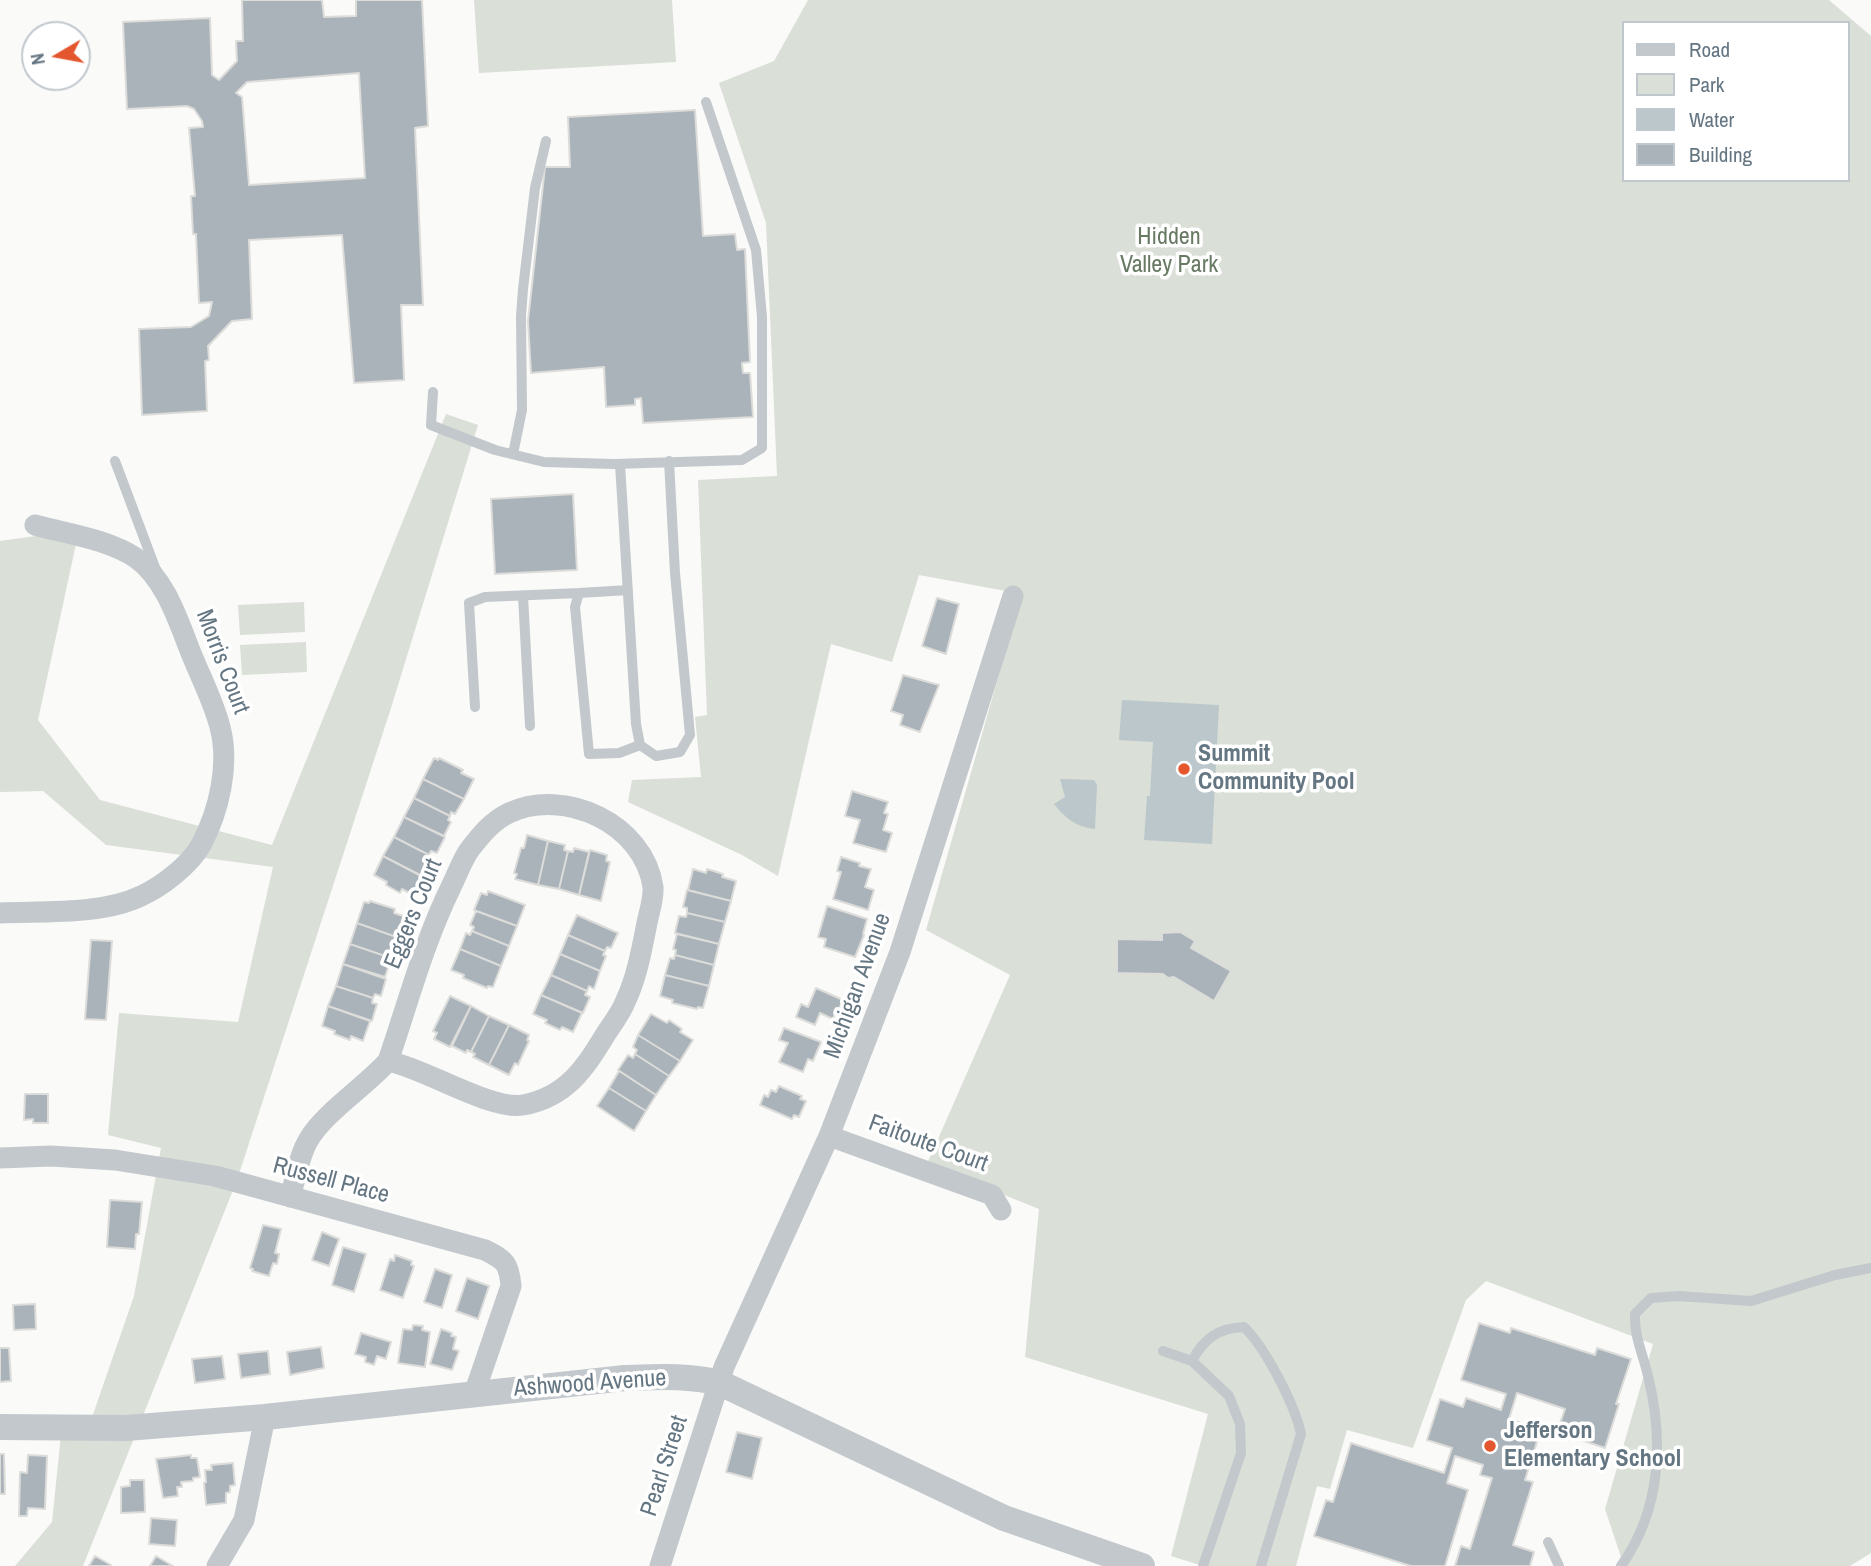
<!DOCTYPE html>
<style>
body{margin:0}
#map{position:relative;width:1871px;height:1566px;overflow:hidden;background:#fafaf8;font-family:"Archivo Narrow",sans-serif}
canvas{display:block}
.legend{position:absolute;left:1622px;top:21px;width:228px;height:161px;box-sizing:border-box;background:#fff;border:2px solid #c1c8cd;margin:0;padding:9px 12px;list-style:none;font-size:21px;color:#657683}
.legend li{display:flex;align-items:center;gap:14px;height:35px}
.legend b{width:35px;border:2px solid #c1c8cd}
.north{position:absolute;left:21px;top:21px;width:70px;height:70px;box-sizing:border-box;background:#fff;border:2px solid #c1c8cd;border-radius:50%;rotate:260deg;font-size:19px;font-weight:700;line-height:28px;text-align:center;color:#657683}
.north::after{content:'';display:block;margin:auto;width:24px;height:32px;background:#e4572e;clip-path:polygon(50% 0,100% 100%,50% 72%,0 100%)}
</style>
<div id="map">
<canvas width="1871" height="1566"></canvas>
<ul class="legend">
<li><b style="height:9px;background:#c3c8cc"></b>Road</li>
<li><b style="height:19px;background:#dadfd7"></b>Park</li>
<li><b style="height:19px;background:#bbc7cb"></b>Water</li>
<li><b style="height:19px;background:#aab3b9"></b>Building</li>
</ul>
<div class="north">N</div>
</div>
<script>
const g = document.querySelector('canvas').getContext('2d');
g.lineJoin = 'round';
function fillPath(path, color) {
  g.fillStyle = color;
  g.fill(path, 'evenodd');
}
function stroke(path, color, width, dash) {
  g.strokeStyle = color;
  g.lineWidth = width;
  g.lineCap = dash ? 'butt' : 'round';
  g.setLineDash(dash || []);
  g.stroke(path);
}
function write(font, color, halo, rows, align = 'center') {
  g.font = font + ' "Archivo Narrow",sans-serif';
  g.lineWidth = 7;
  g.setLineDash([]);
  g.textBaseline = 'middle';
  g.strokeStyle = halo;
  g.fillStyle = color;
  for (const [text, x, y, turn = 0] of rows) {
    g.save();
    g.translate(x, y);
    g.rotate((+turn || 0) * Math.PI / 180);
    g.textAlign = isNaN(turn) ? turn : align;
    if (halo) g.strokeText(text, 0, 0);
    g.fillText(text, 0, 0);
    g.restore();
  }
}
const green = new Path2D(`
 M474,0H672L676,62L479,73Z
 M808,0H1829L1871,36V1553L1850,1566H1624L1605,1509L1653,1344L1486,1281L1466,1300L1413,1448L1347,1430L1330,1489L1317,1486L1296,1566H1203L1171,1556L1208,1414L1025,1357L1039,1209L927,1164L1010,975L926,930L1022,594L919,575L892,662L831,644L778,876L742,855L628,802L632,780L701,777L695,717L707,715L698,480L777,476L766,223L719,83L774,61ZM1624,23H1848V180H1624Z
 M446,414L478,425L391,708L237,1180L83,1566H15L52,1522L62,1425L89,1426L134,1296L161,1148L108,1135L119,1013L238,1022L273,867L106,845L43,791L0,792V541L79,530L38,720L100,800L272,845Z
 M304,602L305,632L240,635L238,605Z
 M306,642L307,672L242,675L240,645Z`);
const water = new Path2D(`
 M1122,700L1219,705L1212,844L1144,840L1147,796H1150L1153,742L1119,740Z
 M1060,779L1094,780L1097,785L1095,829C1076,827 1065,818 1054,804L1065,797Z`);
const building = new Path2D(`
 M242,0H322L324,17L356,16V0H422L428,126L415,128L423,305H401L404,380L354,383L342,235L249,240L252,319L232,321L208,346L209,360L205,361L207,411L142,415L139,329L191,327L209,316L212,302L199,303L196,234H193L191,196H195L189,128L203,127L202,121L194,109L187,106L127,109L123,22L210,18L212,75L219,80L237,61L236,41H243ZM359,73L365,178L249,185L242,97L236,93L247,82Z
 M695,110L703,236L735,234L737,250L745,249L750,362L742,363L743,373H750L753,417L643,423L641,398L635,399V405L606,407L604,367L531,373L528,321L545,167H570L568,117Z
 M573,494L577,570L495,574L491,499Z
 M937,598L959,604L946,654L922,646Z
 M903,675L939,685L920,732L900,725L903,715L891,711Z
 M434,758L438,760L439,758L463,770L461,773L474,779L464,799L423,779Z
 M423,779L464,799L455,814L451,812L450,816L414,798Z
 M852,791L888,802L884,813L888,814L883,830L892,833L886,852L853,843L860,820L845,816Z
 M414,798L450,816L448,820L451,822L444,836L404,817Z
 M404,817L445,837L437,853L431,851L429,855L394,837Z
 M527,835L548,841L538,885L515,879L517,874L514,873L521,848H524Z
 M394,837L429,855L428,859L432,861L424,877L383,856Z
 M548,841L565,845L564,850L568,851L559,889L538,885Z
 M574,848L589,852L579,895L559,889L568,851L573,852Z
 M590,850L607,855L606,861L610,862L601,901L579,895Z
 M383,856L423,877L413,895L402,889L400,893L386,885L387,882L374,875Z
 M841,857L860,863L859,866L871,869L865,887L874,890L868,910L833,899L841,872L837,871Z
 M693,869L706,873L707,869L723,874L722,877L736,881L731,901L688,890Z
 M687,890L731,901L725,922L687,913V908L683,907Z
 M488,891L525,905L517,926L474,910L481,893L487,895Z
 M370,901L395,909L394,913L406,917L399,938L357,923L364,902L369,903Z
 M827,906L867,919L863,934L864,935L855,957L824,947L826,939L818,937Z
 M476,911L517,926L509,946L472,931L474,927L470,925Z
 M687,913L725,922L719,944L675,933L679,916L686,917Z
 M577,915L618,933L611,948L607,947L605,951L568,935Z
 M357,923L399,938L393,954L389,953L388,957L350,944Z
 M472,931L509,946L501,966L460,949L466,933L470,935Z
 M1180,932L1195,941L1191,948L1231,971L1214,1001L1174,977L1168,978L1163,974L1117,973V939L1162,940V933Z
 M677,934L719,944L714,965L675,955L676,950L673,949Z
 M568,935L605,951L603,955L606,956L600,971L560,954Z
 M91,940L112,941L106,1020L85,1019Z
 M350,944L388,957L386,961L390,962L385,977L343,964Z
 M460,949L501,966L493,987L488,986L487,988L463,978L464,975L451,970Z
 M560,954L600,971L594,989L589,986L587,991L551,975Z
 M675,955L714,965L709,986L665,975L670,958L674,959Z
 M343,964L386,979L381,996L375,994L373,998L336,986Z
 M551,975L587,991L585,995L590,997L583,1013L541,995Z
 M665,975L709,986L703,1008L698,1007L697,1009L672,1003L673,1000L660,996Z
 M336,986L373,998L372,1003L377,1004L372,1021L328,1006Z
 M816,988L843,1000L837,1014L835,1013L833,1019L820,1013L815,1025L796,1017L801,1004L808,1007Z
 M541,995L582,1013L573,1032L562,1027L560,1030L545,1023L547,1020L533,1014Z
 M450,996L471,1006L450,1047L434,1039L437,1033L433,1031Z
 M328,1006L370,1021L363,1041L351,1036L350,1040L334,1034L335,1031L322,1026Z
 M471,1006L489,1016L471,1052L467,1050L466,1053L452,1046Z
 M651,1014L667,1023L669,1020L682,1029L680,1032L693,1040L680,1061L638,1035Z
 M489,1016L509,1025L489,1065L473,1057L475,1054L471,1052Z
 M509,1025L529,1035L527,1040L529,1041L518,1065L515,1063L509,1075L489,1065Z
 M784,1028L821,1042L813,1061L808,1059L803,1072L779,1062L788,1043L779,1040Z
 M638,1035L680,1061L669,1076L635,1054L637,1050L633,1047Z
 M635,1054L669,1076L656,1095L618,1070L628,1055L633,1058Z
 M619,1071L656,1095L646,1111L609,1088Z
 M779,1086L802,1096L800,1099L806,1101L799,1117L794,1115L792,1119L760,1105L764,1095L768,1097L771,1090L776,1092Z
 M609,1088L646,1111L634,1131L597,1106Z
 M25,1094H48V1123H33V1119L24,1120Z
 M110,1200L142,1202L139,1234H136L135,1249L107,1247Z
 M263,1225L281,1229L275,1253L279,1254L277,1264L273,1263L269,1276L252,1271L253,1269L250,1268Z
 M322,1232L339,1239L329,1266L312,1260Z
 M343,1247L366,1254L354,1292L332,1285Z
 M395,1255L412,1261L411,1265L414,1266L403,1298L380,1290L390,1259L394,1261Z
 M435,1269L452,1275L442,1308L424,1302Z
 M467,1278L489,1286L478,1319L456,1311Z
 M35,1304L36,1329L14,1330L13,1305Z
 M1479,1323L1510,1333L1511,1328L1595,1355L1597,1348L1631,1359L1616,1404H1619L1605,1448L1557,1432L1565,1409L1517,1393L1509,1419L1541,1429L1525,1480L1533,1482L1513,1545L1534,1552L1530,1566H1455L1461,1546L1470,1549L1492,1478L1480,1475L1483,1465L1455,1456L1447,1483L1468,1490L1445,1566H1411L1314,1536L1326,1500L1333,1502L1351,1443L1444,1473L1452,1448L1427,1440L1440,1399L1463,1407L1466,1398L1501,1410L1506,1394L1461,1380Z
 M413,1325L423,1326L422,1330L430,1332L425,1367L398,1363L403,1329L412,1330Z
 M441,1329L452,1333L451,1336L456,1337L453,1349L459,1351L452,1370L430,1364Z
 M361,1333L391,1342L386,1359L377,1356L374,1365L365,1362L366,1357L355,1354Z
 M321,1347L324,1368L290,1375L287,1352Z
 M0,1348H9L11,1381L0,1382Z
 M268,1351L270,1374L241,1378L238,1354Z
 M222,1356L225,1379L195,1383L192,1359Z
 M737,1432L762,1438L752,1479L726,1472Z
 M0,1454H4L5,1494H0Z
 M28,1455L47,1456L45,1509L28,1508L27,1516H19L20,1472L27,1473Z
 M191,1455V1458H197L200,1477L193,1478V1481L181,1482L182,1487H177L178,1496L163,1498L156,1459Z
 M233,1463L235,1485L230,1486V1492L226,1493V1503L206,1505L204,1483L206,1482L205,1470H212L211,1465Z
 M130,1480H144L145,1512L121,1513V1487L130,1486Z
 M151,1518L177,1520L175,1546L149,1544Z
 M95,1556L111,1565L110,1566H89Z
 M156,1556L173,1566H150Z`);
const service = new Path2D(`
 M433,392L431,425L495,450L544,462L614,464L742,460L762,448V317L756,250L706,102
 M513,454L522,410L521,316L523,289L535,188L546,141
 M115,461L156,570
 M620,464L636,724L640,745L656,756L680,752L690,735L675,573L669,461
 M628,590L579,593L575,607L589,754L619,753L640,745
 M523,596L530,726
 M475,707L469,603L485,597L579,593
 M1163,1351L1192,1361L1229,1396L1240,1424L1241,1453L1203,1566
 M1192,1361C1204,1338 1219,1328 1244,1327C1265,1347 1295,1405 1301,1434L1261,1566
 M1548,1542L1559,1566
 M1621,1566C1661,1510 1664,1441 1648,1376C1643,1354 1634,1337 1635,1314L1651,1298L1678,1296L1751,1301L1835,1275L1871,1268`);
const minor = new Path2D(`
 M0,913C43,911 102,915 141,896C161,887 190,865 201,845C219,811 230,765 220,727C213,700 199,674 189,648C177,617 164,578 136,558C107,539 68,534 35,525
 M829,1136L992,1195L1001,1210
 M0,1158L51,1156L115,1160L215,1176L485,1250C505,1260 509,1263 511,1286L474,1394
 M290,1197C296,1178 299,1155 309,1139C324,1113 366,1086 388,1061C408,1003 424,942 451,887C457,875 462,860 470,849C481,835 492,821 509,813C565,787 644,824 653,887C654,898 649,913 647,923C642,948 637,977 626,1000C622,1011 614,1022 607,1032C585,1068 567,1097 523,1105C492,1111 424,1068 388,1061
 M217,1566L244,1520L265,1417
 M660,1566L724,1367L829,1136L900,952L1013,596`);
const tertiary = new Path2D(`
 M0,1427L126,1428L265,1417L625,1378C657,1377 688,1375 720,1383L1004,1518L1142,1566`);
const markers = [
 [1184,769,7,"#e4572e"],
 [1490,1446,7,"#e4572e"]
];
const parkNames = [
 ["Hidden",1169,238],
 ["Valley Park",1169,266]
];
const streetNames = [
 ["Morris Court",222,662,69],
 ["Eggers Court",414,914,-68],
 ["Michigan Avenue",858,986,-70],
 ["Faitoute Court",928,1144,20],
 ["Russell Place",331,1181,15],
 ["Ashwood Avenue",590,1384,-4],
 ["Pearl Street",665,1466,-72]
];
const poiNames = [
 ["Summit",1198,755],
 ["Community Pool",1198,783],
 ["Jefferson",1504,1432],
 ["Elementary School",1504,1460]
];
fillPath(green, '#dadfd7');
fillPath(water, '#bbc7cb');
fillPath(building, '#aab3b9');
stroke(building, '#dcdcda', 2);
stroke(service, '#c3c8cc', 10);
stroke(minor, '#c3c8cc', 21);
stroke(tertiary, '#c3c8cc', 26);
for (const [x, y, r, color] of markers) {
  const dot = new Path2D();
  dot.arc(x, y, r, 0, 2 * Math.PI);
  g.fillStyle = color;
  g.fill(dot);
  stroke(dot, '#fff', 2.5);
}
write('24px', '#687a64', '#fff', parkNames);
write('24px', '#657683', '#fff', streetNames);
write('bold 24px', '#657683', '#fff', poiNames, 'left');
</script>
